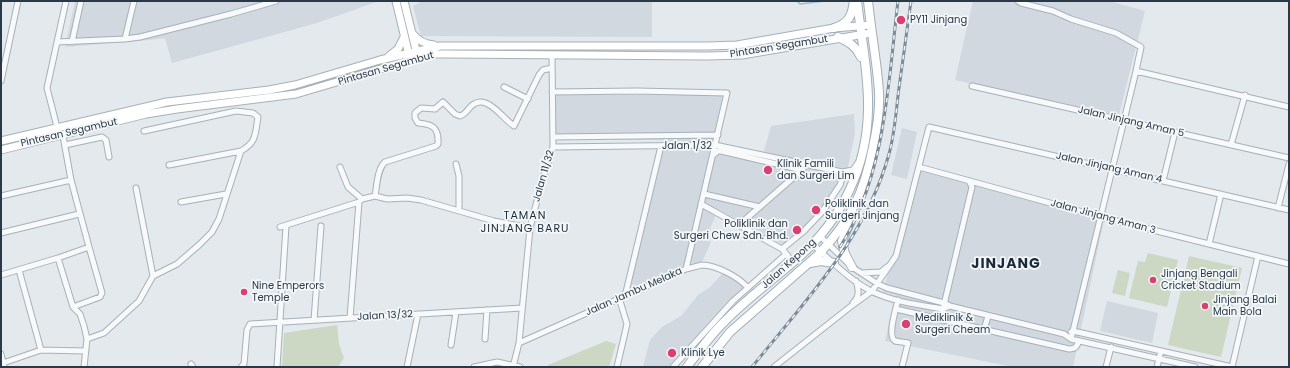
<!DOCTYPE html>
<style>
body{margin:0}
#map{position:relative;width:1290px;height:368px;overflow:hidden;background:#e3e9ed;font-family:Poppins,sans-serif}
canvas{display:block}
.frame{position:absolute;inset:0;border:2px solid #293947;pointer-events:none}
</style>
<div id="map">
<canvas width="1290" height="368"></canvas>
<div class="frame"></div>
</div>
<script>
const g = document.querySelector('canvas').getContext('2d');
g.lineJoin = 'round';
function fillPath(path, color) {
  g.fillStyle = color;
  g.fill(path, 'evenodd');
}
function stroke(path, color, width, dash) {
  g.strokeStyle = color;
  g.lineWidth = width;
  g.lineCap = dash ? 'butt' : 'round';
  g.setLineDash(dash || []);
  g.stroke(path);
}
function write(font, color, halo, rows, align = 'center') {
  g.font = font + ' Poppins,sans-serif';
  g.lineWidth = 3.5;
  g.setLineDash([]);
  g.textBaseline = 'middle';
  g.strokeStyle = halo;
  g.fillStyle = color;
  for (const [text, x, y, turn = 0] of rows) {
    g.save();
    g.translate(x, y);
    g.rotate((+turn || 0) * Math.PI / 180);
    g.textAlign = isNaN(turn) ? turn : align;
    if (halo) g.strokeText(text, 0, 0);
    g.fillText(text, 0, 0);
    g.restore();
  }
}
const built = new Path2D(`
 M75,1H379L317,23L172,63L165,38L149,40L65,47Z
 M420,1H652V37L421,36L413,6L419,3Z
 M973,1H1109L1145,11L1119,115L955,80Z
 M554,95H723L711,149L762,158L771,126L854,114L855,133L845,181L830,208L784,245L718,209L706,239L711,242L702,262L684,265L629,291L664,140H556Z
 M902,128L917,132L907,179L891,175Z
 M916,167L1104,220L1073,367H1013L885,341L895,295L883,292Z
 M723,273L746,287L732,300L670,367H643L650,340L662,327L681,316L698,295L710,287Z
 M1107,301L1158,313L1152,343L1100,331Z`);
const green = new Path2D(`
 M1148,253L1178,260L1167,307L1129,298L1138,261L1145,262Z
 M1189,256L1242,268L1221,357L1168,345Z
 M1118,270L1130,273L1125,296L1112,293Z
 M337,325L339,344L344,358L338,367H282L284,333Z
 M606,341L616,344L609,367H548V365Z`);
const stream = new Path2D(`
 M797,1L800,4L825,1`);
const minor = new Path2D(`
 M1018,1L1021,3L1053,11L1071,19L1116,33L1141,47L1136,71L1071,339
 M125,39L134,1
 M57,42L125,39L140,37L231,14L276,1
 M72,42L81,1
 M1136,71L1289,107
 M1,81L18,1
 M972,86L1289,158
 M504,87L528,99
 M552,92L637,91L727,93L686,269
 M57,127L47,88L66,1
 M144,131L236,111L253,113L258,117C255,134 257,142 241,151L169,165
 M553,137L718,135
 M65,145L102,137L106,140L109,157
 M1231,145L1245,95
 M553,147L715,145L842,172L853,170L857,164
 M713,155L718,151H721L802,170
 M456,164L459,176V210
 M340,167L348,187L362,199
 M919,167L1101,217L1289,264
 M1163,181L1175,132
 M704,194L760,207
 M1,196L71,180
 M375,196C377,186 377,169 385,162L436,146L438,144C439,127 432,124 418,123L415,118V113L421,108L435,109L443,102L455,114L460,116C467,114 468,107 474,104C488,95 503,119 514,126L539,75L543,70L552,68
 M181,202L226,194
 M701,204L782,249L788,256L791,263
 M1278,208L1289,164
 M739,225L803,169
 M280,227L359,202L362,199L375,196L387,199L407,198L421,200L494,221L530,228
 M1,233L79,214
 M820,236L852,267L878,284L887,288L944,303L950,306L1064,334L1071,339L1195,367
 M812,244C832,261 850,281 873,292C895,302 920,305 943,309L950,306
 M1209,244L1221,194
 M782,249L804,231L822,212L840,185L842,179V172
 M58,258L73,307L80,314L84,326L87,339L84,367
 M19,270L41,350
 M861,273L881,272L887,267
 M1,275L58,258L89,247L71,180L63,136
 M153,276L177,264L199,245L212,232L219,219L241,151
 M898,300C896,308 887,336 895,341C899,342 904,342 908,343L902,367
 M853,303C860,297 859,289 856,281
 M73,307L100,297L102,293L89,247
 M896,309L1069,349C1076,349 1077,346 1079,341
 M350,318L359,202
 M314,320L321,226
 M942,320L943,309L972,187L969,181
 M984,330L988,316
 M1071,332L1073,331L1232,367
 M87,339L104,333L139,301L153,276L136,188
 M485,339L487,310
 M519,343L686,269C692,268 697,266 702,265C716,265 739,277 748,288
 M451,345L456,312
 M1,354L4,367
 M3,363L41,350L86,351
 M191,364L193,367
 M241,367L244,364L247,330L250,324L522,308
 M277,367L286,226
 M407,367L418,314
 M474,367L497,362L520,367
 M513,367L519,343L530,228L541,185L553,147L552,55
 M617,367L627,324L620,301L626,292L661,146
 M673,367L733,301L786,254
 M774,367L850,307L872,291L896,256L929,127L1289,210
 M1106,367L1111,347
 M1157,367L1161,351
 M1232,367L1258,256`);
const secondary = new Path2D(`
 M396,1L409,55
 M404,1L417,54
 M413,34C418,41 425,44 434,45
 M389,56L398,49L404,37
 M1,141L167,102L269,90L295,85L380,60L440,46H708L737,45L834,28L870,25
 M1,150L146,114L177,109L296,94L431,54H446L707,56L742,55L871,33`);
const primary = new Path2D(`
 M834,28C849,23 852,16 854,1
 M838,37C849,42 856,46 861,57
 M810,263L821,261L834,263
 M852,267L845,254L842,241L852,218
 M687,367C699,351 711,334 726,320C749,297 775,278 799,257C842,219 867,167 868,110C869,75 861,36 857,1
 M702,367L730,332L819,254C851,220 864,193 873,147C877,129 880,110 879,92C877,62 871,31 868,1`);
const rail = new Path2D(`
 M840,247C886,175 888,83 898,1
 M752,367C805,301 866,238 889,154C895,133 896,110 899,88C903,59 907,30 911,1`);
const markers = [
 [901,20,5,"#db3f70"],
 [768,170,5,"#db3f70"],
 [816,210,5,"#db3f70"],
 [797,230,5,"#db3f70"],
 [1153,280,4,"#db3f70"],
 [244,292,4,"#db3f70"],
 [1205,306,4,"#db3f70"],
 [906,324,5,"#db3f70"],
 [672,353,5,"#db3f70"]
];
const poiNames = [
 ["PY11 Jinjang",910,20],
 ["Klinik Famili",777,164],
 ["dan Surgeri Lim",777,176],
 ["Poliklinik dan",825,204],
 ["Surgeri Jinjang",825,216],
 ["Poliklinik dan",788,224,"right"],
 ["Surgeri Chew Sdn. Bhd.",788,236,"right"],
 ["Jinjang Bengali",1161,274],
 ["Cricket Stadium",1161,286],
 ["Nine Emperors",252,286],
 ["Temple",252,298],
 ["Jinjang Balai",1213,300],
 ["Main Bola",1213,312],
 ["Mediklinik &",915,318],
 ["Surgeri Cheam",915,330],
 ["Klinik Lye",681,353]
];
const streetNames = [
 ["Pintasan Segambut",779,47,-9],
 ["Pintasan Segambut",386,69,-16],
 ["Jalan Jinjang Aman 5",1131,122,13],
 ["Pintasan Segambut",69,133,-13],
 ["Jalan 1/32",687,146],
 ["Jalan Jinjang Aman 4",1109,168,13],
 ["Jalan 11/32",544,176,-74],
 ["Jalan Jinjang Aman 3",1103,217,15],
 ["Jalan Kepong",789,264,-42],
 ["Jalan Jambu Melaka",634,292,-24],
 ["Jalan 13/32",385,316,-3]
];
const neighbourhoodNames = [
 ["TAMAN",525,216],
 ["JINJANG BARU",525,229]
];
const districtNames = [
 ["JINJANG",1006,264]
];
fillPath(built, '#d1d8df');
fillPath(green, '#ccd7c4');
stroke(stream, '#9cbdcf', 1.5);
stroke(minor, '#a7b1b8', 7);
stroke(secondary, '#a7b1b8', 9);
stroke(primary, '#a1afba', 10);
stroke(minor, '#f7f9fa', 5);
stroke(secondary, '#fff', 7);
stroke(primary, '#fff', 8);
stroke(rail, '#7b8b98', 3);
stroke(rail, '#f4f7f9', 1.5, [4.5]);
for (const [x, y, r, color] of markers) {
  const dot = new Path2D();
  dot.arc(x, y, r, 0, 2 * Math.PI);
  g.fillStyle = color;
  g.fill(dot);
  stroke(dot, '#f4f7f9', 1.5);
}
write('10px', '#293947', '#f4f7f9', poiNames, 'left');
write('10px', '#293947', '#f4f7f9', streetNames);
g.letterSpacing = '1px';
write('11px', '#1b2a38', '#f4f7f9', neighbourhoodNames);
g.letterSpacing = '0px';
g.letterSpacing = '1px';
write('bold 14px', '#1b2a38', '#f4f7f9', districtNames);
g.letterSpacing = '0px';
</script>
